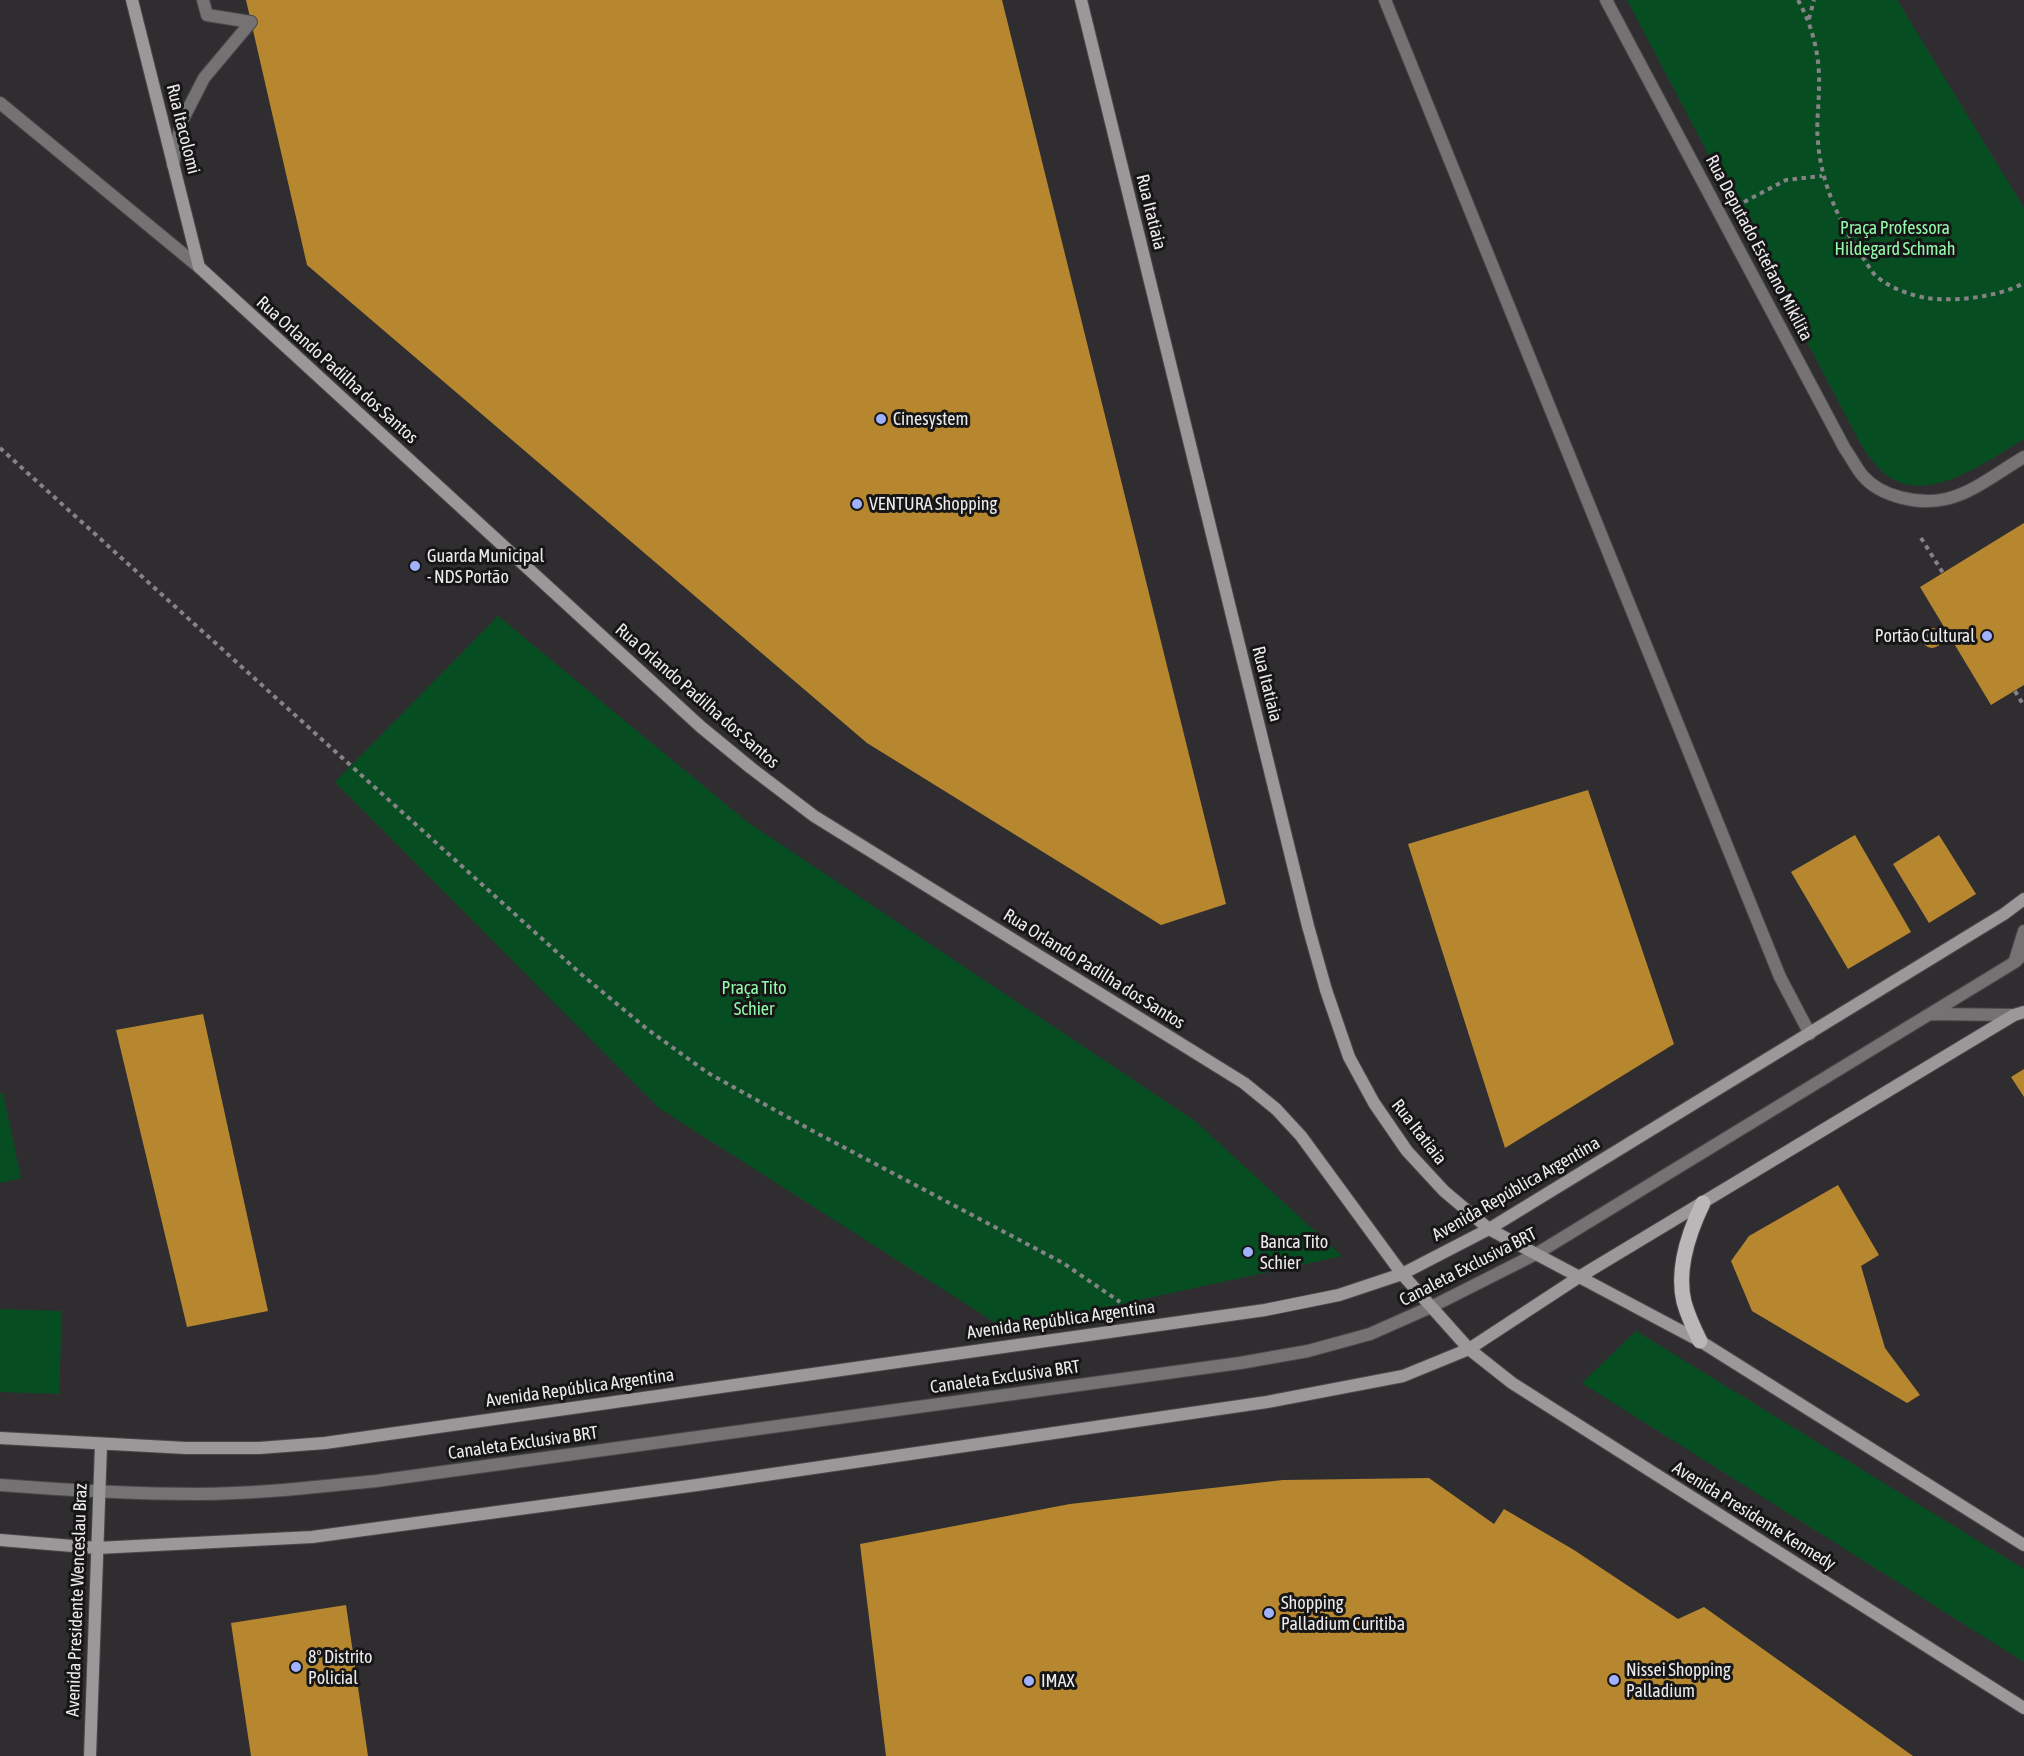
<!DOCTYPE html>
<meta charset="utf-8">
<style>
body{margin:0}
canvas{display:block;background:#302d30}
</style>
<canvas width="2024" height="1756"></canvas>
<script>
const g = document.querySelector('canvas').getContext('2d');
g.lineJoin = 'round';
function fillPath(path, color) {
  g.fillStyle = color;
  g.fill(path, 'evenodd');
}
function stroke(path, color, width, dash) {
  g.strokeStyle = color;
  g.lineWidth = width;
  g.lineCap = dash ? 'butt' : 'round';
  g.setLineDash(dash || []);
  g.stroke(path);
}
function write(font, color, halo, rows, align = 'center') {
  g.font = font + ' "Asap Condensed",sans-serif';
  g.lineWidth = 6;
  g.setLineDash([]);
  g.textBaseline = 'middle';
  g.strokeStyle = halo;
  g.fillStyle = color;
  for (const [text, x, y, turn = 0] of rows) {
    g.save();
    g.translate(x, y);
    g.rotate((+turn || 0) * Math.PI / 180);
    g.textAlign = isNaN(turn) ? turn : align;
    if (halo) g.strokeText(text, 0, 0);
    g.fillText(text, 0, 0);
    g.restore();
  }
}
const green = new Path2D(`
 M1627,0H1897L2024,208V439C1983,463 1917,515 1875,464C1869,457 1864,449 1859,441Z
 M498,616L746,821L1195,1121L1342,1256L1005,1329L659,1108L335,782Z
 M3,1093L21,1178L0,1183V1094Z
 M0,1309L62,1311L59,1394L0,1392Z
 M1636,1331L2024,1569V1662L1582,1383Z`);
const building = new Path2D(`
 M246,0H1002L1226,904L1161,925L867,743L307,265Z
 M2024,523V685L1991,705L1920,587Z
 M1922 638a10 10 0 1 1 20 0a10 10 0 1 1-20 0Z
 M1588,790L1674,1044L1505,1148L1408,844Z
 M1855,835L1911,932L1848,969L1791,872Z
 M1939,835L1976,894L1929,923L1893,864Z
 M203,1014L268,1311L187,1327L116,1030Z
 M2024,1069V1097L2011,1077Z
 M1838,1185L1879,1255L1861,1266L1885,1348L1920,1395L1907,1403L1752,1311L1731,1261L1749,1236Z
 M1429,1478L1494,1524L1504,1509L1574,1550L1678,1619L1704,1607L1913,1756H886L860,1544L1070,1504L1283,1480Z
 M346,1605L368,1756H251L231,1623Z`);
const path = new Path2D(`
 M1798,0C1813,27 1820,56 1819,87C1819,105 1816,124 1818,142C1821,183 1839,221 1861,255C1866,261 1869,268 1874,274C1887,287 1909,295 1927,298C1956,302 1998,297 2024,283
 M1809,19L1814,0
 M1744,202L1786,180L1822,176
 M0,448L581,974L647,1029L708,1073L811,1130L1063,1263L1120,1302
 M1921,538L1943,573
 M2015,691L2024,706`);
const lane = new Path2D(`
 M1385,0L1780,977L1810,1034
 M173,165L181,123L204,78L251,22L207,15L203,0
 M2015,960L2024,931
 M1931,1014L2014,1015
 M0,1485C66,1490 131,1494 197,1494C257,1494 317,1487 376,1481L1240,1363L1308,1351L1370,1334L1431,1307L1536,1254L2015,962L2024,953`);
const street = new Path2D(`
 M1606,0L1845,449C1851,457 1856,468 1863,476C1881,497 1919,505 1946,499C1973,493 2000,471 2024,457
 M0,103L199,267`);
const secondary = new Path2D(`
 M132,0L199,267L701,727L751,768L814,816L1244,1083L1276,1109L1301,1136L1402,1274L1469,1349L1512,1383L2024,1708
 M1081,0L1308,926L1326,990L1349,1057L1374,1103L1407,1151L1444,1191L1489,1229L1700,1341L2024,1545
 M0,1438L186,1448H259L325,1443L1265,1310L1339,1295L1402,1274L1489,1229L2004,914L2024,899
 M0,1540L97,1548L312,1537L697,1485L1267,1402L1403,1376L1469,1349L1579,1277L2014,1015L2024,1012
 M90,1756L101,1445`);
const primary = new Path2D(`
 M1700,1341C1694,1329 1688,1316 1684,1302C1676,1269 1689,1232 1703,1203`);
const markers = [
 [881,419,6,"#a1b2fd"],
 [857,504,6,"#a1b2fd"],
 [415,566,6,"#a1b2fd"],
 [1987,636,6,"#a1b2fd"],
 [1248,1252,6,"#a1b2fd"],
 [1269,1613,6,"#a1b2fd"],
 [296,1667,6,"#a1b2fd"],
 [1614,1680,6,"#a1b2fd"],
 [1029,1681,6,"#a1b2fd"]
];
const streetNames = [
 ["Rua Itacolomi",183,129,76],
 ["Rua Itatiaia",1151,212,76],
 ["Rua Deputado Estefano Mikilita",1759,248,62],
 ["Rua Orlando Padilha dos Santos",337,370,42],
 ["Rua Itatiaia",1267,684,76],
 ["Rua Orlando Padilha dos Santos",697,696,41],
 ["Rua Orlando Padilha dos Santos",1094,969,32],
 ["Rua Itatiaia",1419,1132,52],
 ["Avenida República Argentina",1516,1189,-30],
 ["Canaleta Exclusiva BRT",1468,1267,-27],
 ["Avenida República Argentina",1061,1320,-8],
 ["Canaleta Exclusiva BRT",1005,1377,-8],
 ["Avenida República Argentina",580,1388,-8],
 ["Canaleta Exclusiva BRT",523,1443,-8],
 ["Avenida Presidente Kennedy",1754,1516,32],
 ["Avenida Presidente Wenceslau Braz",77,1600,-88]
];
const parkNames = [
 ["Praça Professora",1895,228],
 ["Hildegard Schmah",1895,249],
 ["Praça Tito",754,988],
 ["Schier",754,1009]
];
const poiNames = [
 ["Cinesystem",893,419],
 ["VENTURA Shopping",869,504],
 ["Guarda Municipal",427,556],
 ["- NDS Portão",427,577],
 ["Portão Cultural",1975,636,"right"],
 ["Banca Tito",1260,1242],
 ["Schier",1260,1263],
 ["Shopping",1281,1603],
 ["Palladium Curitiba",1281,1624],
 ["8° Distrito",308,1657],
 ["Policial",308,1678],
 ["Nissei Shopping",1626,1670],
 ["Palladium",1626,1691],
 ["IMAX",1041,1681]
];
fillPath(green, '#064e22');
fillPath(building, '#b6872f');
stroke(lane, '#4a484a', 14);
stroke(street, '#4a484a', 14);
stroke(secondary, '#4a484a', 14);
stroke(primary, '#4a484a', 17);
stroke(path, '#858385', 4, [4.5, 4.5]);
stroke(lane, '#757273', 12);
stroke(street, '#757273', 12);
stroke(secondary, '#9c9899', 12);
stroke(primary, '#bbb6b7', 15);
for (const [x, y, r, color] of markers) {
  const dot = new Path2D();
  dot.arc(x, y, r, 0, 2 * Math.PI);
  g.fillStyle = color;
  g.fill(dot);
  stroke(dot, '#171617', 2);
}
write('18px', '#edebed', '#171617', streetNames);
write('18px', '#92faaa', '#171617', parkNames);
write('18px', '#edebed', '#171617', poiNames, 'left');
</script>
